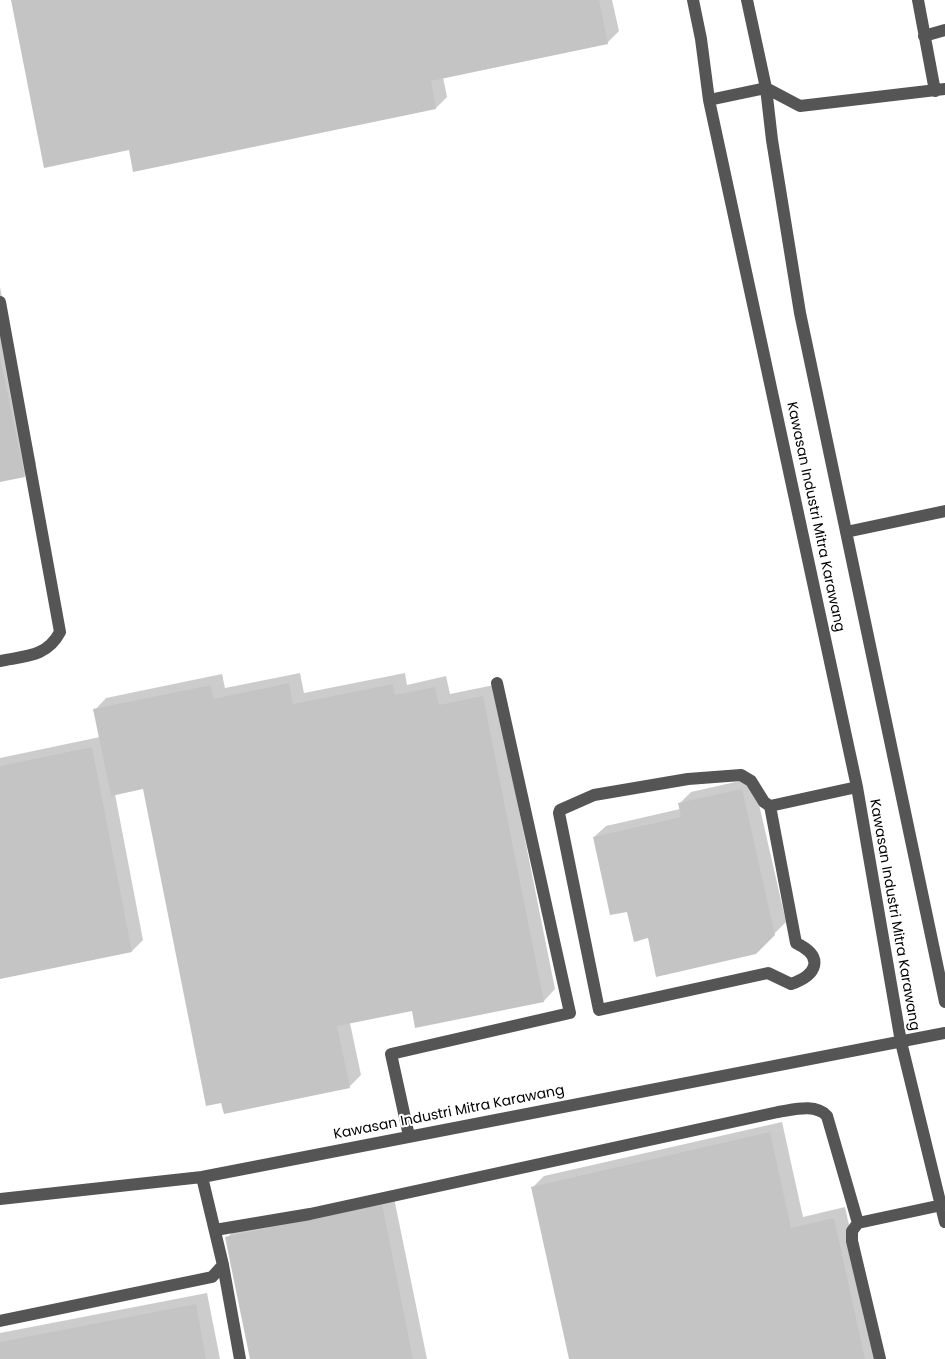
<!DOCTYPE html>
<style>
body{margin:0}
canvas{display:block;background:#fff}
</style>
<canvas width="945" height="1359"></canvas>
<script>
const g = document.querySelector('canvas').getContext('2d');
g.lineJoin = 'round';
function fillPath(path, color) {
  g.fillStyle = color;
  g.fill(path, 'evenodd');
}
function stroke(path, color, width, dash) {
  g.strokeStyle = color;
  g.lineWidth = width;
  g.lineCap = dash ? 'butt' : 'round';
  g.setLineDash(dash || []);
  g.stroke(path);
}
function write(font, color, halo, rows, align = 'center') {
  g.font = font + ' Poppins,sans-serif';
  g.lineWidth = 4;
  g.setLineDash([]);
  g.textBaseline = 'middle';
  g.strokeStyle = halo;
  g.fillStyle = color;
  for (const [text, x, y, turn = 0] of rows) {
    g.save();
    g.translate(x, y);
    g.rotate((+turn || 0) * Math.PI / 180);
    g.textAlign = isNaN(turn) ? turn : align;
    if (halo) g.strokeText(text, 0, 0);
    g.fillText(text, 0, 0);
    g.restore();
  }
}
const shadow = new Path2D(`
 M12,0H612L619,31L607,43L443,77L447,97L436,108L130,149Z
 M0,287L36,464L25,475L0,481Z
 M300,673L304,693L405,673L407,685L446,676L450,694L494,685L555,989L544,1001L413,1010L350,1023L361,1075L349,1087L144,788L115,794L143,940L132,951L0,978V758L100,737L95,710L106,698L222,674L225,688Z
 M753,778L786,922L755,953L649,937L628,910L594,837L606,826L680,809L679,804L691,792Z
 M782,1122L803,1217L845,1207L879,1359H571L532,1188L544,1176Z
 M393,1193L427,1359H252L227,1238L238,1226Z
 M207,1293L220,1359H0V1333Z`);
const building = new Path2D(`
 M11,0H599L608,44L431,81L436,109L133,172L129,150L44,168Z
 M0,357L25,477L0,482Z
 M289,683L293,704L393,684L395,695L435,687L439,705L483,696L544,1002L415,1028L412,1011L337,1026L350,1088L224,1114L221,1103L206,1106L143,789L111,796L93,709L211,685L213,699Z
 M92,747L132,952L0,979V766Z
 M742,789L775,935L756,954L656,977L648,938L634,942L627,912L610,915L593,837L681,817L678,803Z
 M770,1132L791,1228L834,1218L865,1359H569L531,1187Z
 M382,1204L413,1359H250L225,1237Z
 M196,1304L206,1359H0V1342Z`);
const minor = new Path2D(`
 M693,0L701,39L709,100L857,787L901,1042L945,1222
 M747,0L766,88L772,140L800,313L945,1002
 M918,0L935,91
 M924,36L945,30
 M709,100L766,88L800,106L945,89
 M0,302L60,632C47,657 25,656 0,661
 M846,532L945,511
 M770,806L796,943C825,957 817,975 791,984L768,973L599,1010L559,813L560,810L594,795L688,779L741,775L751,781L764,802L770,806L857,787
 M409,1136L391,1054L570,1013L497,683
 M0,1199L202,1177L945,1033
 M215,1230L310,1214L778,1112C793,1110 815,1103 827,1116L858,1223
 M223,1265L240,1359
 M0,1321L212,1277L223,1265L202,1177
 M880,1359L852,1241V1231L858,1223L942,1205`);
const streetNames = [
 ["Kawasan Industri Mitra Karawang",815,517,78],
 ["Kawasan Industri Mitra Karawang",894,915,80],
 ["Kawasan Industri Mitra Karawang",449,1113,-11]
];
fillPath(shadow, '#0003');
fillPath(building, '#c4c4c4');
stroke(minor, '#555', 12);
write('14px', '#000', '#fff', streetNames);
</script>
